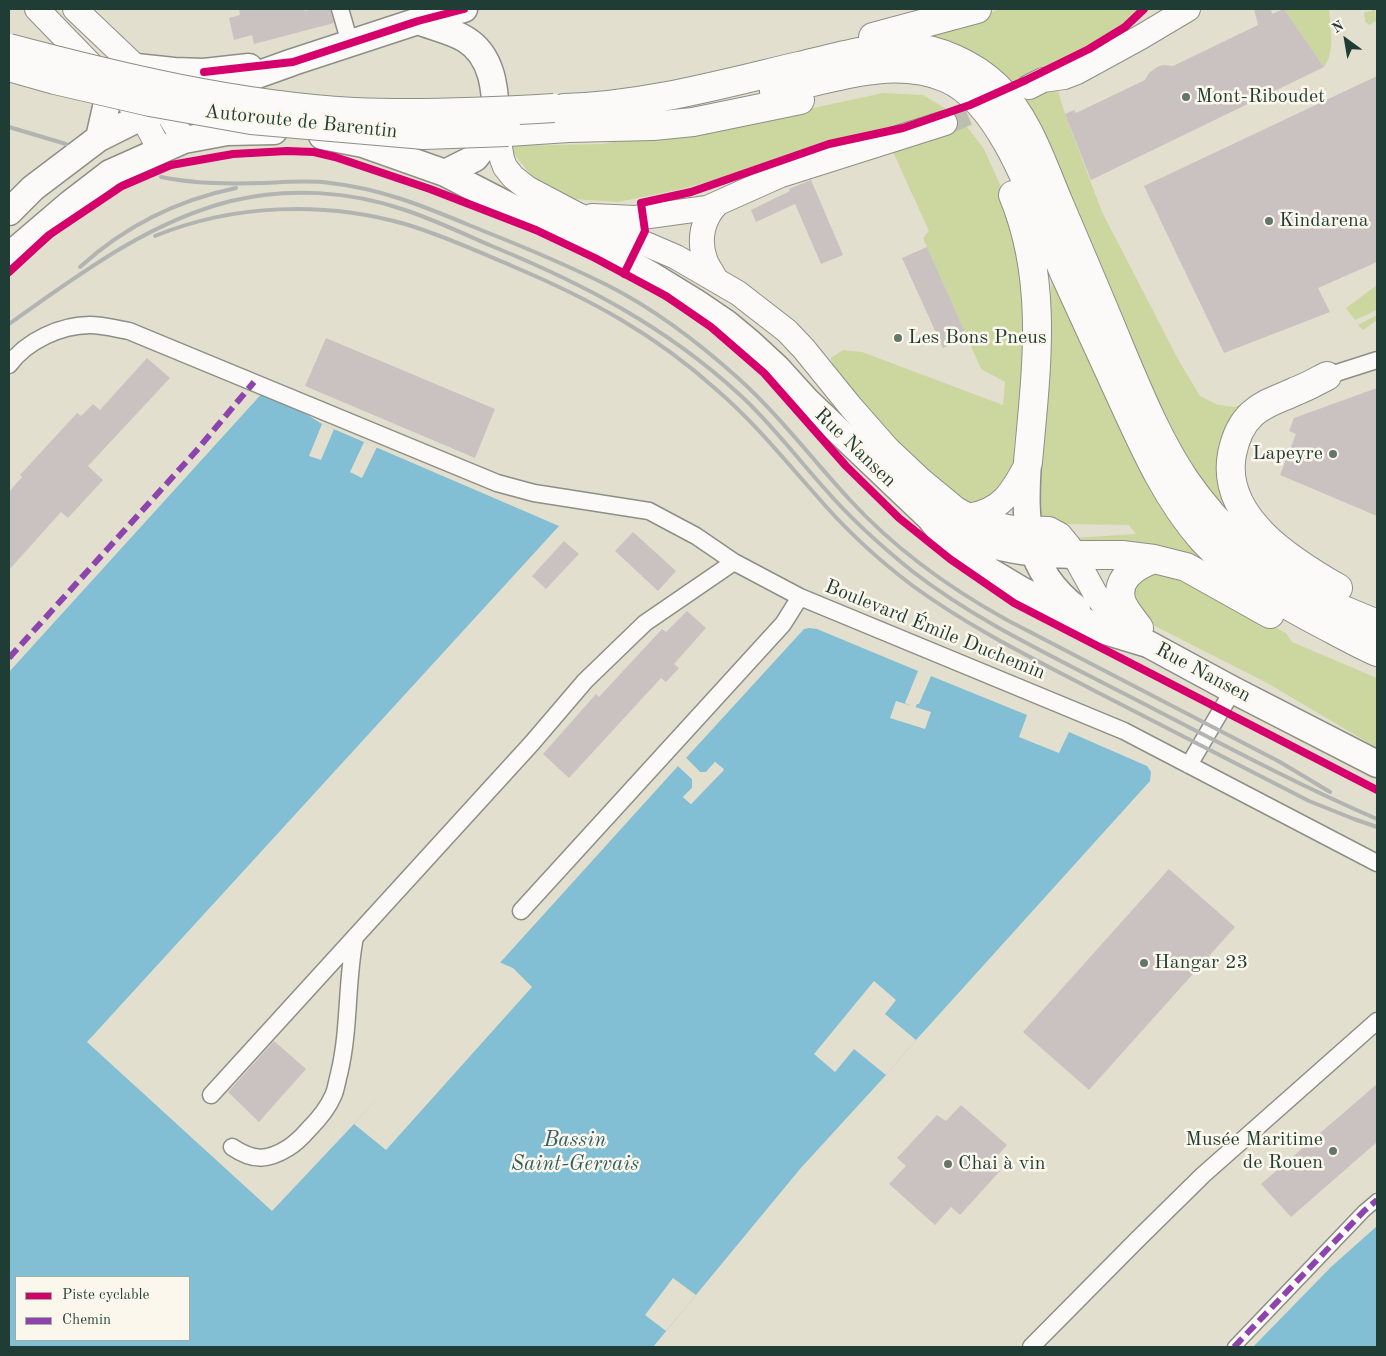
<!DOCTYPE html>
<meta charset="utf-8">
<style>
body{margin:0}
#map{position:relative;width:1386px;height:1356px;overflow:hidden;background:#e3dfcf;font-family:"Old Standard TT",serif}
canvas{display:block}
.frame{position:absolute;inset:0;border:10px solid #1f3d34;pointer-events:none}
.legend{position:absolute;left:15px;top:1276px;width:175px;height:65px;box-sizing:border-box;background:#fbf7ec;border:1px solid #a3ada2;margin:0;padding:6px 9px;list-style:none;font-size:15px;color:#1f3d34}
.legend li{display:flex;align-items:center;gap:10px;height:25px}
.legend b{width:25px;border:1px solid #a3ada2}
.north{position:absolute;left:1321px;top:15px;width:50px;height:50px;-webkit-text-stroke:4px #fbf7ec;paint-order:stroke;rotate:328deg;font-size:14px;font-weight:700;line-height:20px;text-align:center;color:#1f3d34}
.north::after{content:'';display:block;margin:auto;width:18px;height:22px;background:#1f3d34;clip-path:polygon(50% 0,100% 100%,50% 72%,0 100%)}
</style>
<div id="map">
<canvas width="1386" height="1356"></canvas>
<div class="frame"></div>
<ul class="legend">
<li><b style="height:6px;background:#d6006c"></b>Piste cyclable</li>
<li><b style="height:6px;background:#8e44ad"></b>Chemin</li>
</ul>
<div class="north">N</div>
</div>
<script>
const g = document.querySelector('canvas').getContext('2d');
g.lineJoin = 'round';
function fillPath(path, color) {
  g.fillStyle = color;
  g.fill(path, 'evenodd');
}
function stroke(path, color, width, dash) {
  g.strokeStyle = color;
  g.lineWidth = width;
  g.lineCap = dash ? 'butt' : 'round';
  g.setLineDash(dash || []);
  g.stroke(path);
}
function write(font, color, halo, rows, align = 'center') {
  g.font = font + ' "Old Standard TT",serif';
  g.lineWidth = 5;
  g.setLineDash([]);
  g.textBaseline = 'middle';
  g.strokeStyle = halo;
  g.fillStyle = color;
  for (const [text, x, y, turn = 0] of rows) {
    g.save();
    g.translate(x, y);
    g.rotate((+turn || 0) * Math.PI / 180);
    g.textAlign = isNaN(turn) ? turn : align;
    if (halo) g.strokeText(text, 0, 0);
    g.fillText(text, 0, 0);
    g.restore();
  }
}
const green = new Path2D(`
 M1000,9H1140C1112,39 1060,59 1023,77L1030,94L1058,91L1065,114L1102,212L1179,361L1200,396L1218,405L1234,407L1249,401L1231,434L1246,534L1191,466L1150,384L1031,108L1012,83L983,60L914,38L969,22Z
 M1284,9H1329C1330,27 1336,51 1324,67Z
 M1372,9H1375L1376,21L1369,25L1365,21L1364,12L1372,11Z
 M883,93L923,95L948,110L862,136L791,153L743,172L682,189L618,202L574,199L533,178L508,146L601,144L772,117Z
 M965,124L984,149L1002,189L1027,285L1023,371L1014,445L1016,473L1004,492L976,504L954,501L902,456L833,374L831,358L843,350L862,352L1003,405L1005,382L981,369L923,238L929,231L893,152Z
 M1052,274L1116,422L1142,472L1224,577L1078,546L1073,538L1136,534L1129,525L1064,524L1040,517C1041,436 1048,355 1052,274Z
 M1377,285V310L1355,320L1346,308Z
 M1377,315V320L1363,330L1358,325Z
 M1167,570L1286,633L1292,642L1377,678V748L1269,684L1153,625L1140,616L1132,605C1134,573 1137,575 1167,570Z`);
const water = new Path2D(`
 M266,389L322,424L559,526L87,1042L272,1211L354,1124L678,766L692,779V788L683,797L691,804L724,770L715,762L706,772H700L686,758L804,629L809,628L817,629L918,671L905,703L915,708L917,704H919L931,676L1027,715L1019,737L1059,753L1069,732L1147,766L1151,772L1150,781L916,1040L886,1075L800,1169L653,1347H9V672ZM16,1277H189V1340H16Z
 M1377,1226V1347H1253L1331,1267Z`);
const pier = new Path2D(`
 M322,424L334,429L321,460L309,456Z
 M364,442L377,447L362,478L350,472Z
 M896,701L931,712L925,729L890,718Z
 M686,758L700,772H706L715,762L724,769L691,804L683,797L692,788V779L678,766L680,765L694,778V789L687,797L691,801L720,769L716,765L707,774H699L684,760Z
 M499,962L513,968L532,987L386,1150L354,1124Z
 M874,981L896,1000L885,1014L916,1040L886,1075L854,1049L835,1072L814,1054Z
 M673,1278L696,1295L666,1331L645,1315Z`);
const building = new Path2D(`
 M239,9H304L305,11L313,9H330L334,23L254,44L252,35L234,40L229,18L240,15Z
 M1254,9H1271L1272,14L1284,9L1324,67L1091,180L1065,114L1074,110L1076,113L1145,80L1149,73L1157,67L1163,65L1173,66L1258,25Z
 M1377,76V262L1318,288L1330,312L1224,353L1144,186Z
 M811,180L843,255L821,264L795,204L756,222L751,210L790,191L789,189Z
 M927,247L967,337L943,348L902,258Z
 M326,338L495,409L475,458L305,386Z
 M147,358L170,378L88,466L103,480L68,518L61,512L9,570V492L22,477L20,475L77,413L81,416L93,404L100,410Z
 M1377,388V516L1280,475L1296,434L1289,431L1294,418Z
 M633,532L676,571L658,591L615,551Z
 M564,541L579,554L546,589L532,576Z
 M687,611L706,628L674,664L679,668L666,682L661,678L569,778L543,754L596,694L599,697L662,629L666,632Z
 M1169,869L1235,927L1089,1090L1023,1032Z
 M274,1041L306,1069L259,1122L228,1092Z
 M1377,1084V1142L1291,1217L1261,1184Z
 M961,1105L1007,1145L991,1163L1000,1171L960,1215L951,1207L935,1225L889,1184L906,1166L897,1158L937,1115L946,1121Z`);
const secondaryTunnel = new Path2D(`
 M945,123L998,100`);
const pedestrian = new Path2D(`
 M1234,1347L1364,1211L1377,1200`);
const minor = new Path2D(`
 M340,9L350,43
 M9,365C26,341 61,325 90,325C103,325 117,329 129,331L497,483L534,493L649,511L696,536L734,562L800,597L1124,731L1377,863
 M1327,376L1377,360
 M1189,765L1233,690
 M521,911L783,624L800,597
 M211,1095L355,937
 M232,1147C253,1161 267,1161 288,1148C296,1143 302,1137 308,1130C318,1120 327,1110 333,1096C336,1090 337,1081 339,1074C350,1029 346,982 355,937L532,743L585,681L645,623L734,562
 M1031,1347L1137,1240L1203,1175L1377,1021`);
const secondary = new Path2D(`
 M37,9L100,74
 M75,9L136,67L152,87L184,140
 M1029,87L1043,80L1064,77L1077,72L1141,37L1188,9
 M129,103L143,118L160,150
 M497,130L502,159L505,167L513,177L527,188L578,215L676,257L738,293L787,331L804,349L851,407L888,449L921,480L956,509L978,521L1013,528L1049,529L1060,535L1069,546L1096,595L1103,604L1111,612L1138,628
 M592,216L635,218L707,208L781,175L945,123
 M716,280C713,273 707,266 705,259C698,239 703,218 717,204
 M968,516C1003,511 1013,490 1028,462`);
const primary = new Path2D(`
 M418,21C433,27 452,31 465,39C497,58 495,99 497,130L475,158L445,173
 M136,67L174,71L204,72L249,67
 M322,136L363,144L445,173L513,208L612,253L651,275L695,302L726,323L750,343L777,368L807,401L930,518L948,541L991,572L1021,590L1105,631L1148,644L1233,690L1377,764
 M99,138L111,85
 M9,212L33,188L99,138L131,122L165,108L293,62L418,21L464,9
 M9,256L71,203L110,173L184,140L227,132L274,131
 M1028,462C1024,522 1025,570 1077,609
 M938,522C952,528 967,535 981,541C1010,552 1044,554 1074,555`);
const trunk = new Path2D(`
 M873,37L977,9
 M774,91C828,80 891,55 946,78C1006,103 1040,217 1065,275C1083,315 1102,356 1121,397C1144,447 1166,498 1203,540C1237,577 1280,602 1324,625C1341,634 1359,644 1377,652
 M564,108C644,106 722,84 799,66C829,59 874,46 905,47C938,48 973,64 997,87C1027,117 1042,163 1058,201C1079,250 1100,299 1120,348C1139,393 1158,440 1185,480C1218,528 1263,570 1315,597C1335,607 1356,615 1377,624
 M568,128L618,121
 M508,132L568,128L653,126L693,122L800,100
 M1013,195C1049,282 1036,371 1028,462
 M1327,376C1317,381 1307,387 1296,391C1282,398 1265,402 1252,414C1241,424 1235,439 1232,454C1220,517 1291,561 1338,588
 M1074,555H1122L1154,559L1186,567L1270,614
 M1139,628C1134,621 1127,613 1123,605C1112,581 1134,566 1154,559`);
const rail = new Path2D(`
 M9,127L66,144
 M161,177C195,184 230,184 265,183C286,182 308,180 330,183C385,189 430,209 481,230C524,247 567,265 609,286C656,310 699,343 738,378C779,415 812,459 849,499C894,548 949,588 1007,620L1280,762L1330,792
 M155,236C233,204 324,201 405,224C442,235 477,251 512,266C590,299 655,334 718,391C754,422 783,458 815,494C844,528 877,559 913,586C969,627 1032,658 1093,690C1165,727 1237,764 1309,801L1354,819L1377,827
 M80,267C124,227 178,200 236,188
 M9,324C78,275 148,222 231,201C288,187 350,191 405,210C435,220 464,234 494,247C584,284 666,327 739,394C771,423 796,457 825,489C851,519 881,546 912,571C975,620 1048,654 1119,691C1205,735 1289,781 1377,819`);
const trunkBridge = new Path2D(`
 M9,67L55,80L150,102L251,120L424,135L508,132`);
const motorwayBridge = new Path2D(`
 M9,48C122,78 236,105 354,112C421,115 487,112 554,108`);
const quiet = new Path2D(`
 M9,658L197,450L254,382
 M1234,1347L1364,1211L1377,1200`);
const cycleway = new Path2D(`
 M204,72L293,62L418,21L464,9
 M9,272L49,235L122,186L171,165L233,154L287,151L314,152L335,157L430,189L536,230L595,258L666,296L711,327L764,373L846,466L899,518L950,559L1014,603L1377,790
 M624,274L645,231L641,203L691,192L829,144L903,128L970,105L1026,80L1089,49L1125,27L1144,9`);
const markers = [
 [1186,97,5,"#64766a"],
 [1269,221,5,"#64766a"],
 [898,338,5,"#64766a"],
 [1333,454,5,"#64766a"],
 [1144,963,5,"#64766a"],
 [1333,1151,5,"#64766a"],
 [948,1164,5,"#64766a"]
];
const poiNames = [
 ["Mont-Riboudet",1196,97],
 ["Kindarena",1279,221],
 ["Les Bons Pneus",908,338],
 ["Lapeyre",1323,454,"right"],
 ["Hangar 23",1154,963],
 ["Musée Maritime",1323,1140,"right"],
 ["de Rouen",1323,1163,"right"],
 ["Chai à vin",958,1164]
];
const streetNames = [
 ["Autoroute de Barentin",301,122,6],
 ["Rue Nansen",855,448,44],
 ["Boulevard Émile Duchemin",935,630,22],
 ["Rue Nansen",1203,673,28]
];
const waterNames = [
 ["Bassin",575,1140],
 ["Saint-Gervais",575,1164]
];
fillPath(green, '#cbd79e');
fillPath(water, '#82bed4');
fillPath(pier, '#e3dfcf');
fillPath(building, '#cac1c1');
stroke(secondaryTunnel, '#bcbfb0', 24, [24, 12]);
stroke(pedestrian, '#8d8f86', 15);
stroke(minor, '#8d8f86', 19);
stroke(secondary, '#8d8f86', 26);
stroke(primary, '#8d8f86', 29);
stroke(trunk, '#8d8f86', 30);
stroke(pedestrian, '#fbfaf8', 12);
stroke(minor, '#fbfaf8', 16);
stroke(secondary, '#fbfaf8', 24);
stroke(primary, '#fbfaf8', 26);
stroke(trunk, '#fbfaf8', 28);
stroke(rail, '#b2b4b1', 4);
stroke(trunkBridge, '#8d8f86', 30, []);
stroke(motorwayBridge, '#8d8f86', 30, []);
stroke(trunkBridge, '#fbfaf8', 28);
stroke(motorwayBridge, '#fbfaf8', 28);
stroke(quiet, '#8e44ad', 6, [12, 6]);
stroke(cycleway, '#d6006c', 8);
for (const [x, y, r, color] of markers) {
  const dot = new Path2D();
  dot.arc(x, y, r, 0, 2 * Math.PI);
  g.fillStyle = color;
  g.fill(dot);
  stroke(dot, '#fbf7ec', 2);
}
write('20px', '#1f3d34', '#fbf7ec', poiNames, 'left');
write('20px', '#1f3d34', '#fbf7ec', streetNames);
write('italic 21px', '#306065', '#fbf7ec', waterNames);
</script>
